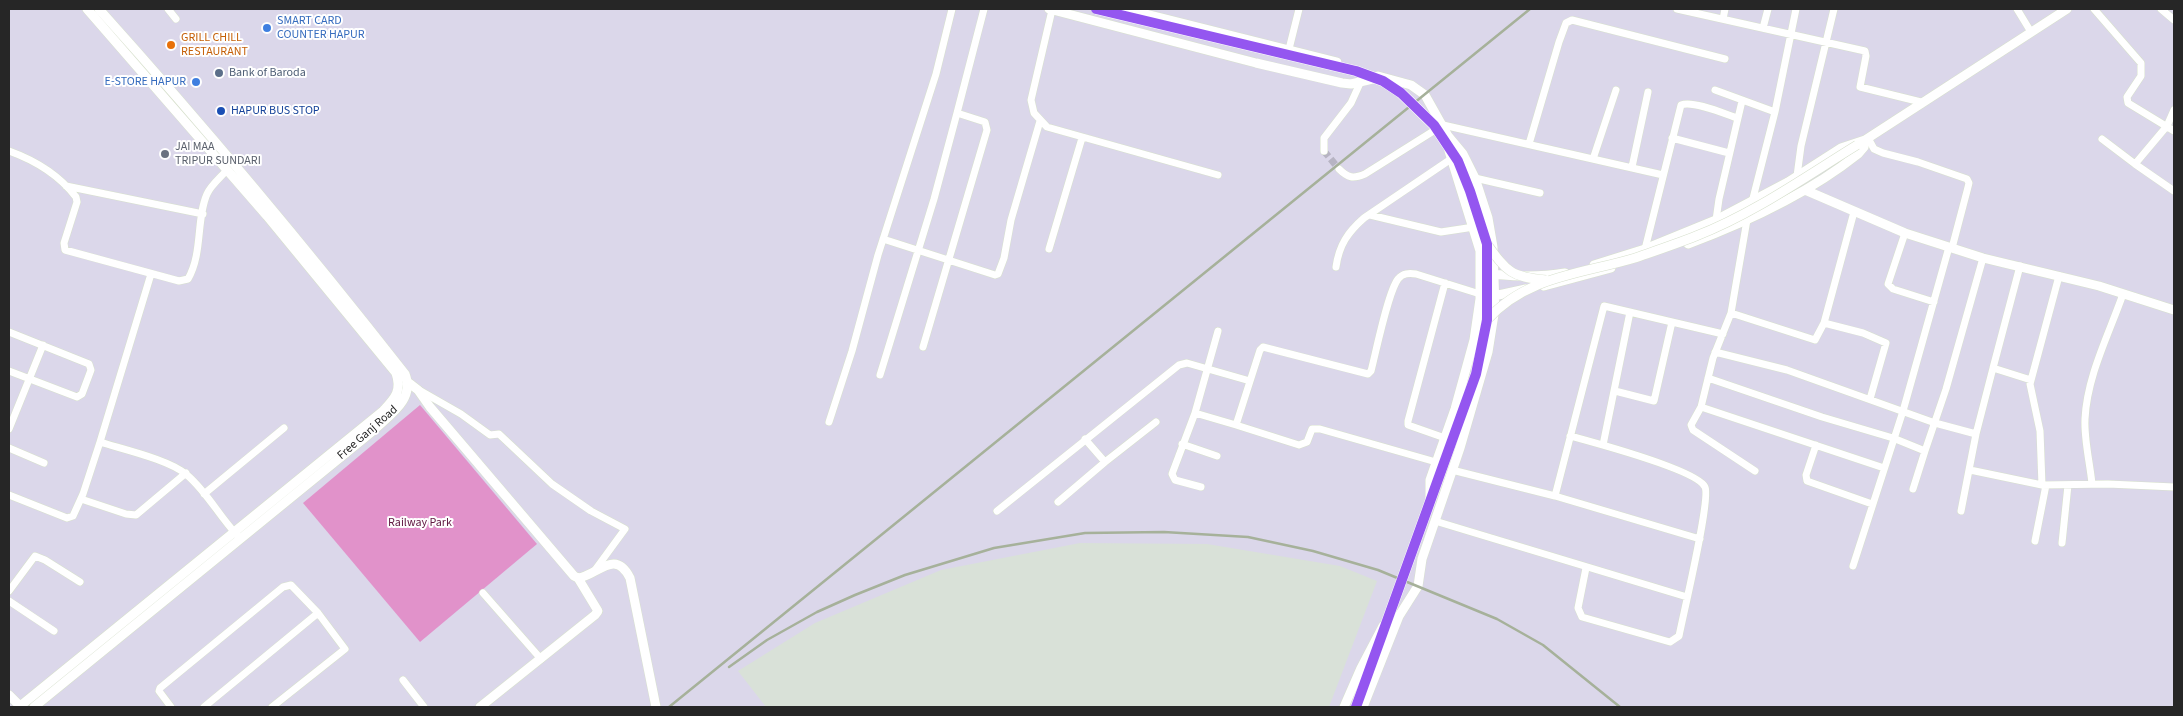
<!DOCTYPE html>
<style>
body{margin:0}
#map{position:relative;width:2183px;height:716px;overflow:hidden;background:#dbd7ea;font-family:"Source Sans 3",sans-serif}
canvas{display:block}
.frame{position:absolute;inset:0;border:10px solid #262626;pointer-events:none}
</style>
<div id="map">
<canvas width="2183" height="716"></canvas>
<div class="frame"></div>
</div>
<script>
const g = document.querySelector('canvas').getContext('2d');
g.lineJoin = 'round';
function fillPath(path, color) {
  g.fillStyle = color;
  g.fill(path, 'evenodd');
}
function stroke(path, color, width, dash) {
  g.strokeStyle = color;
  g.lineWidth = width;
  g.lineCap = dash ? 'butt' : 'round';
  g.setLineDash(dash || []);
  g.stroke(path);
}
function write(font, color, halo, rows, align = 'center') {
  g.font = font + ' "Source Sans 3",sans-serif';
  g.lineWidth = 4;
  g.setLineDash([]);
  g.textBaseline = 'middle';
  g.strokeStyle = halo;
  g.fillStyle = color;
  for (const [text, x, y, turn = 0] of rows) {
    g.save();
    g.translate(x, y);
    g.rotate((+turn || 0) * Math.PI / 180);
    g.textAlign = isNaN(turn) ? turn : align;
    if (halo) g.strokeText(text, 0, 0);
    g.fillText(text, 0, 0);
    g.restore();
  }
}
const industrial = new Path2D(`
 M1080,543L1207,544L1340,566L1377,581L1329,707H766L738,671L815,623L941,570Z`);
const green = new Path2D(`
 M420,405L537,544L420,642L303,503Z`);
const streetTunnel = new Path2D(`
 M1324,151L1339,169`);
const street = new Path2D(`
 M168,9L176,19
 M1677,9L1865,51L1866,56L1860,87L1921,102
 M2017,9L2031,32
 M2094,9L2141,63V76L2127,97L2128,103L2174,131
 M2161,9L2174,20
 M1052,10L1031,100L1034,113L1047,127L1218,175
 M1723,19L1725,9
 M1763,28L1768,9
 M1289,49L1299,9
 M1715,90L1775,112
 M2174,110L2167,126L2135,164L2174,191
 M957,113L984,9
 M1672,138L1729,153
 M1868,138L1874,149L1883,153L1918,162L1967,179L1969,183L1967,191L1952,248
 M2102,139L2135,164
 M1529,144L1559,42L1566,23L1572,20L1725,59
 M9,151C34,160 59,175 76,197L77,202L64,243L65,250L179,281L188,279C203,253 196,219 207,194C211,185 220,178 227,170
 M1324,151V138L1351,103L1361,81
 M1593,159L1616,90
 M1632,167L1648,92
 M1339,169C1348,178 1353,179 1365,174L1443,125L1663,175
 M1797,176L1801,146L1834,9
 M1475,178L1540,193
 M66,186L203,214
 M1752,202L1775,112L1796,9
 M1370,215L1441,232L1474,227
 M1716,220L1719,199L1742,101
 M1747,220L1731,313L1713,358L1701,407L1691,425L1693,430L1755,471
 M1905,233L1888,284L1893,289L1934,302
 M883,239L995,275L998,274L1004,258L1011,220L1040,121
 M1049,249L1082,138
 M1645,249L1681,105C1693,100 1725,114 1737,118
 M2020,266L1993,368L2031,380
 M1336,267C1339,245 1348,232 1364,218L1451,159
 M2059,276L2030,384L2040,431L2042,485L2108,484L2174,487
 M1731,313L1815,340L1824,323L1854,212
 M1824,323L1863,333L1886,343L1870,399
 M1218,331L1195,413L1236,425L1260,350L1263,347L1368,374L1371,371C1376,352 1388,292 1398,279C1403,273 1409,273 1416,274L1480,294
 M9,332L89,364L91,370L82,394L77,397L9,371
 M1715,352L1787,370L1935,423L1976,434
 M880,375L934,199L957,113L985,122L987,130L923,347
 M1708,378L1822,417L1893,438L1925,451L1913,489
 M419,390L461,414L490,435L499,434L552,484L591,511L625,529L595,570
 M1615,391L1654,401L1672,322
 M1701,407L1884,468
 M1195,413L1172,474L1175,480L1201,487
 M829,422L852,351L878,255L936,74L952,9
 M1236,425L1299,445L1307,442L1312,429H1320L1436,462
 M9,429L43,345
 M1570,436C1592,442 1697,470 1705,487C1711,499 1683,615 1679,636L1670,642L1582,617L1578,608L1586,568
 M1445,438L1408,425V421L1445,283
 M100,442C122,449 171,460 187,475C207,492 219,516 237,535
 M1182,444L1217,456
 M1603,445L1630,312
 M1816,445L1806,475L1807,481L1872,504
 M9,448L44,463
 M1925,451L1946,389L1983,258
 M1105,462L1156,422
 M1452,470L1555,496L1700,539
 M1970,470L2042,485
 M2092,484C2090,463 2084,440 2085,419C2087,376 2109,334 2123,294
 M204,494L284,428
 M9,495L67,518L73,516L83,494L100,442L151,274
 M1555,496L1604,306L1723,334
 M81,499L126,514L136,515L186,473
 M1058,502L1105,462L1085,439
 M997,511L1179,365L1187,363L1250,381
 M1961,511L1976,434L1993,368
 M1435,521L1687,597
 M2035,541L2046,485
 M2062,543L2068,485
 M1853,566L1903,411L1949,247
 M9,591L35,556L45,560L80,582
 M483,593L541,659
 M9,601L54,631
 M403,680L424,707
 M171,707L159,691L160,688L283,587L291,585L318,613L345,649L272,707
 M204,707L318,613`);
const secondary = new Path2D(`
 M1049,9L1256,63L1342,83L1351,84L1377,78
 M1126,9L1337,62
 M1862,142L2067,9
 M1805,190L1905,233L1983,258L2099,286L2174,310
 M1594,265L1645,249L1716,220L1788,182L1841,148L1865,140L1864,147L1858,154C1808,194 1747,222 1688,244
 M1480,273C1509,276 1536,278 1565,273
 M1544,286L1611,268
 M1480,299L1526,289
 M409,383L418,390L430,407L574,576L578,578L598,611L595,615L480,707
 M1430,503V480L1455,409L1474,340L1480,299V251L1449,151
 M578,578C598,575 615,548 630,578L656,707
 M9,695L21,707
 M19,707L383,411C395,398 402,391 396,373L267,216L87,9
 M34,707L374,430C391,414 415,399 405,374C307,249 205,127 99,9
 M1344,707L1361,668L1383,626
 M1363,707L1399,616L1418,586L1422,559L1460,448L1488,352L1495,308L1493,247L1488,218L1475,178L1463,154L1448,136L1425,95L1411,85L1378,76`);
const rail = new Path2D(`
 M729,667L767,640L817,612L855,595L905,575L994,548L1085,533L1164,532L1248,537L1313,551L1378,570L1497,619L1543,645L1620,707
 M669,707L1530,9`);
const secondaryBridge = new Path2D(`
 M1487,244C1507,272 1511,277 1546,280
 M1487,320C1526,276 1582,274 1635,258C1655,251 1676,244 1696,236C1753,214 1805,177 1857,145`);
const primaryBridge = new Path2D(`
 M1096,9L1356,71L1383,81L1401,93L1434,125L1458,161L1470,191L1487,244V320L1476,374L1356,707`);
const markers = [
 [267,28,5,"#3f7fe0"],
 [171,45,5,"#e8710a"],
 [219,73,5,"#5c6f8a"],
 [196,82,5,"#3f7fe0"],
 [221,111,5,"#1a4fb4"],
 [165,154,5,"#6b7280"]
];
const shopNames = [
 ["SMART CARD",277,21],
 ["COUNTER HAPUR",277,35],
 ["E-STORE HAPUR",186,82,"right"]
];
const foodNames = [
 ["GRILL CHILL",181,38],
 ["RESTAURANT",181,52]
];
const serviceNames = [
 ["Bank of Baroda",229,73]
];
const transitNames = [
 ["HAPUR BUS STOP",231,111]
];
const worshipNames = [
 ["JAI MAA",175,147],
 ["TRIPUR SUNDARI",175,161]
];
const streetNames = [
 ["Free Ganj Road",368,433,-41]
];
const parkNames = [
 ["Railway Park",420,523]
];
fillPath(industrial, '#d9e1d8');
fillPath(green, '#e192ca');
stroke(streetTunnel, '#b7b4c3', 7, [7, 3.5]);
stroke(street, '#d7e0cd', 8);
stroke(secondary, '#d7e0cd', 10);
stroke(street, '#fff', 7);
stroke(secondary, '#fff', 9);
stroke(rail, '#a6b19a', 2.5);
stroke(secondaryBridge, '#d7e0cd', 10, []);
stroke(primaryBridge, '#fff', 11, []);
stroke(secondaryBridge, '#fff', 9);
stroke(primaryBridge, '#9456f0', 10);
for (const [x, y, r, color] of markers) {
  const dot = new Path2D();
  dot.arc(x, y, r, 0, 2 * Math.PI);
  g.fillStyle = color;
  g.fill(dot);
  stroke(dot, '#fff', 2);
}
write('12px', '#366cbe', '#fff', shopNames, 'left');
write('12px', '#c56008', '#fff', foodNames, 'left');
write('12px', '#4e5e75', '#fff', serviceNames, 'left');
write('12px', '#164399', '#fff', transitNames, 'left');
write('12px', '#5b616d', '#fff', worshipNames, 'left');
write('12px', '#262626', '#fff', streetNames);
write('12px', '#611842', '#fff', parkNames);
</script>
